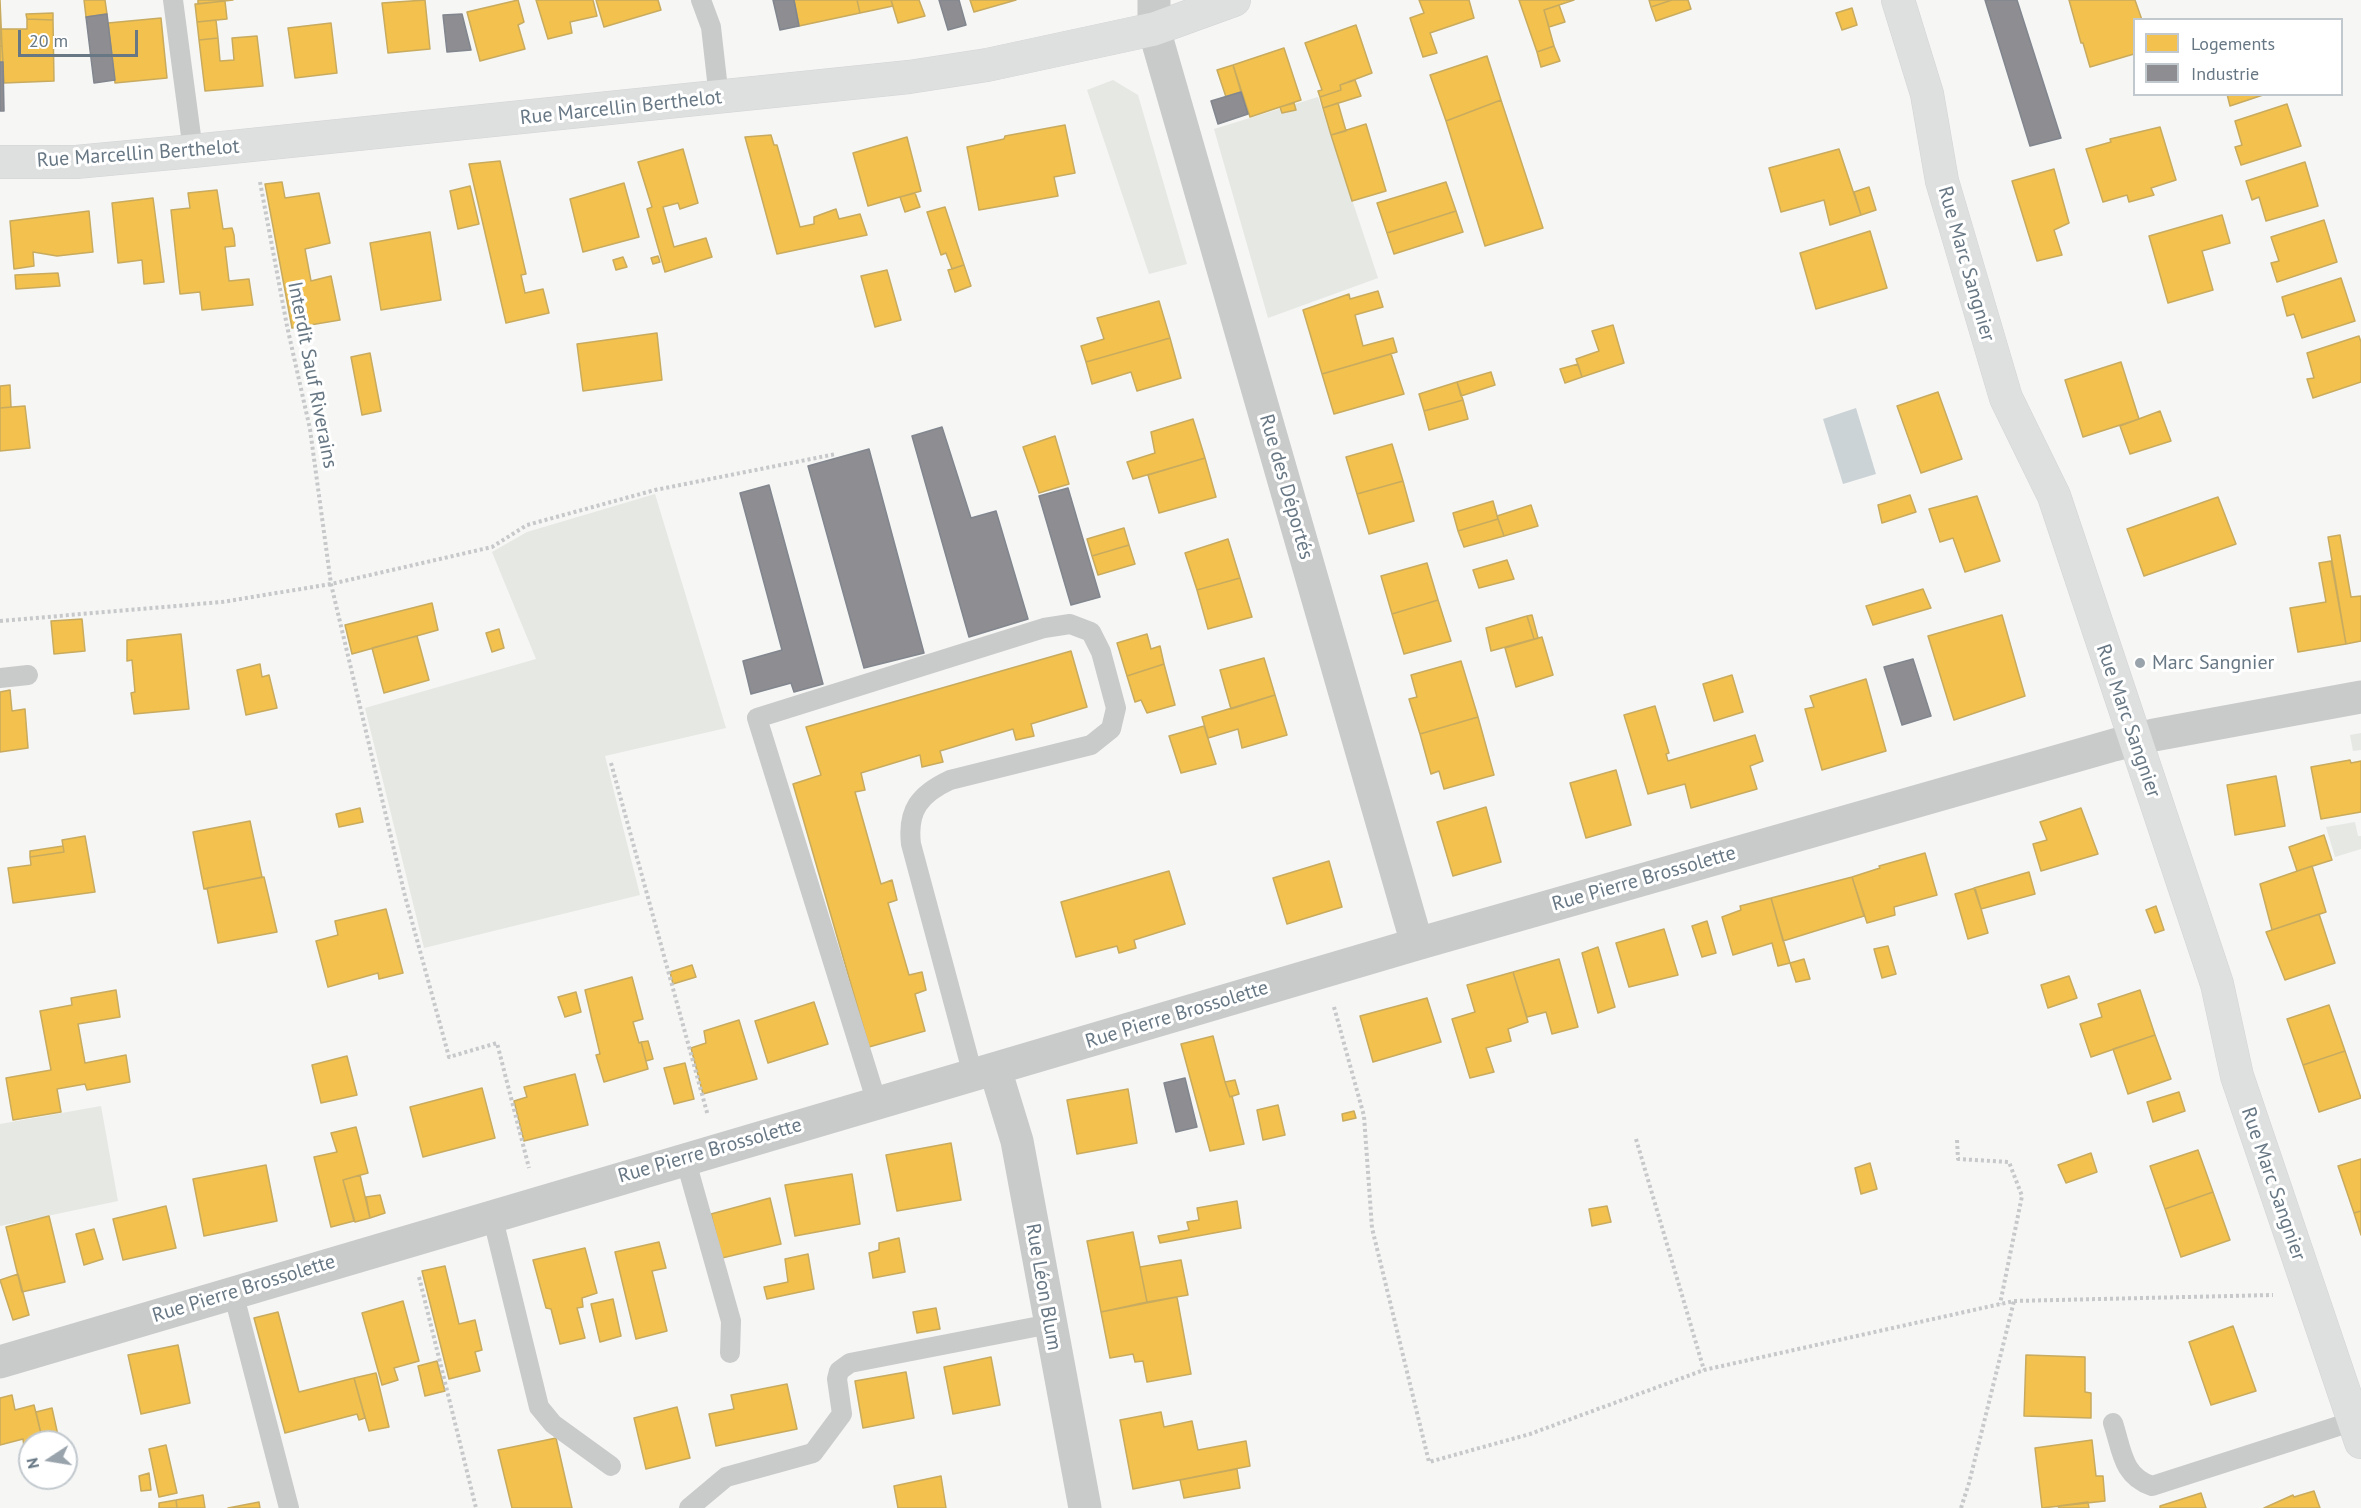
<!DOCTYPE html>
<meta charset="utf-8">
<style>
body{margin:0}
#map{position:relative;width:2361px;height:1508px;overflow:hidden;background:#f6f6f5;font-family:"PT Sans",sans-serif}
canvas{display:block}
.legend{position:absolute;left:2133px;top:18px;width:210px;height:78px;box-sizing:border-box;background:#fff;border:2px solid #c2c9ce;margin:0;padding:8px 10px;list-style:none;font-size:18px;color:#677784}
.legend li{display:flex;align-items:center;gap:12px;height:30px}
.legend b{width:30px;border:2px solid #c2c9ce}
.north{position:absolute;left:18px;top:1430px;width:60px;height:60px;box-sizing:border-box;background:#fff;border:2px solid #c2c9ce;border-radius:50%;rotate:258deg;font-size:16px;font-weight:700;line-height:24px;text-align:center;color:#677784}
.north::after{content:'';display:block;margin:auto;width:21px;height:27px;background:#99a3ac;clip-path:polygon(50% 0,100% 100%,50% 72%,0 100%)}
.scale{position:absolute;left:18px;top:30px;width:120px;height:27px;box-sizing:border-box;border:3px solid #677784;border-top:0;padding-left:8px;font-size:18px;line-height:21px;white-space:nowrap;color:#677784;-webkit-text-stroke:4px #fff;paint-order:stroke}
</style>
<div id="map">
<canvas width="2361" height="1508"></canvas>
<ul class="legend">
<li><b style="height:16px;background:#f2c14e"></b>Logements</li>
<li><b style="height:16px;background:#8d8d92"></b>Industrie</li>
</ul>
<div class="north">N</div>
<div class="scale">20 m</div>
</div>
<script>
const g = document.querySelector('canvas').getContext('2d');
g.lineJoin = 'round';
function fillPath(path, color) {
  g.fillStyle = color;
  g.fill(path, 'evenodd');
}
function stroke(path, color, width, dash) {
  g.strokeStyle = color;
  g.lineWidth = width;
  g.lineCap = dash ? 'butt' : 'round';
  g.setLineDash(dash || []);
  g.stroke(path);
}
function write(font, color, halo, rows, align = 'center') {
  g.font = font + ' "PT Sans",sans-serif';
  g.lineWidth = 6;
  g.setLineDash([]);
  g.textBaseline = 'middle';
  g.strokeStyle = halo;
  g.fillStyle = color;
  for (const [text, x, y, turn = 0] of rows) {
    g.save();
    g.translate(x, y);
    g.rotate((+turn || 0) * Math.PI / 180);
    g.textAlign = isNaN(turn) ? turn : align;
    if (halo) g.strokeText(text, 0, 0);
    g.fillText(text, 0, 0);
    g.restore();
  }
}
const green = new Path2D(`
 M1113,80L1138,95L1187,264L1149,274L1087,90Z
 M1318,97L1378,278L1268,318L1214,129Z
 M655,494L726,728L605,756L640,895L424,948L365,708L536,659L492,552L527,532Z
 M2361,733V750L2353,751L2350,735Z
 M2355,822L2358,836H2361V849L2335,857L2326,827Z
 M101,1106L118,1201L0,1226V1124Z`);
const water = new Path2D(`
 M1856,408L1876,474L1843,484L1823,419Z`);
const homes = new Path2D(`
 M0,0L2,46H0Z
 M84,0H105L107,14L86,17Z
 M198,0H233L198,4Z
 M425,0L430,49L388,53L382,3Z
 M518,0L524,22L518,25L525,49L480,61L467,12Z
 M536,0H593L597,16L570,22L572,33L548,39Z
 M596,0H658L661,10L604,27Z
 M794,0H857L860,13L799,26Z
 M857,0H891L893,6L860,13Z
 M891,0H919L925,16L898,23Z
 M970,0H1016L974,12Z
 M1419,0H1469L1474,18L1430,33L1437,53L1423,57L1410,18L1424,13Z
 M1519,0H1574L1544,10L1554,46L1537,52Z
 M1649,0H1672L1651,7Z
 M1672,0H1688L1691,9L1656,21L1651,7Z
 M2069,0H2135L2142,20H2134V54L2090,67L2083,43H2081Z
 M225,1L227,19L197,22L195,4Z
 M1559,5L1565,22L1549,27L1544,10Z
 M1852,8L1857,25L1842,30L1836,13Z
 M53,13V20L27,19L26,14Z
 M161,18L167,78L115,83L108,23Z
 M27,19L53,20L54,81L4,83L1,29H27Z
 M216,20L218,38L199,40L197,22Z
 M331,23L337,73L295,78L288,28Z
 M1356,25L1372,73L1340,85L1341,90L1320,97L1318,91L1322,90L1305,43Z
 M257,36L263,86L205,91L199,40L218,38L220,61L234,60L232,38Z
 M0,46H2L3,62H0Z
 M1554,46L1560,61L1541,67L1537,52Z
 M1284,48L1301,100L1250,117L1233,65Z
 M1487,56L1501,100L1446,121L1430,75Z
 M1233,65L1241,92L1226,97L1217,70Z
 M1355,80L1361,96L1323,108L1320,97L1341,90L1340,85Z
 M2227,94H2266L2230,106Z
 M1501,100L1543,228L1485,246L1446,121Z
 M1294,103L1296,110L1282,113L1280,107Z
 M1338,103L1346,131L1331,135L1323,108Z
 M2287,104L2301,146L2241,165L2235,147L2242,145L2235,121Z
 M1366,124L1386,191L1352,201L1331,135Z
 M1065,125L1075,173L1054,177L1058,196L979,210L967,147L1004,139L1005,136Z
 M2160,127L2176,180L2151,188L2154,195L2129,202L2127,195L2103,202L2086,149L2111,142L2110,139Z
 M771,135L774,145H777L800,227L814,224V217L836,209L839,219L860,214L867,235L777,254L745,137Z
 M907,137L921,191L868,206L853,153Z
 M683,149L698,203L680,209L678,203L663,207L674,247L706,238L712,257L665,272L647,209L652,207L638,162Z
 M1839,149L1861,215L1830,225L1824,200L1781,212L1769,168Z
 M500,161L526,274L521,275L525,293L543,289L549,313L506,323L469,164Z
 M2305,162L2318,206L2266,221L2259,197L2252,200L2246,181Z
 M2054,169L2069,223L2054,230L2062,255L2037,261L2012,181Z
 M282,182L285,198L319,193L330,243L305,249L311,281L331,276L340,320L292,328L265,184Z
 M1446,182L1456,211L1387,233L1377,203Z
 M624,183L639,237L583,252L570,199Z
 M470,186L479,224L458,229L450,191Z
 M1869,187L1876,210L1861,215L1854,192Z
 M217,190L223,229L232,228L234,235L235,246L225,247L229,281L249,279L253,305L202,310L200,292L180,294L171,210L190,208L188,193Z
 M915,193L920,207L905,212L900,197Z
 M153,198L164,282L144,284L142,260L118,263L112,203Z
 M945,207L964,265L952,269L946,253L941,255L927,212Z
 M89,211L93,252L57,256L33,252L34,266L14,269L10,221Z
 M1456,211L1463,232L1394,254L1387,233Z
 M2222,215L2230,243L2202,251L2213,290L2168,303L2149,236Z
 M2324,220L2337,262L2277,282L2271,263L2279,261L2271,237Z
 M1870,231L1887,288L1816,309L1800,253Z
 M430,232L441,300L381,310L370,243Z
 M658,256L660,262L653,264L651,258Z
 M623,257L627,267L616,270L613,260Z
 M964,265L971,286L955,292L948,270Z
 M887,270L901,320L875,327L861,276Z
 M58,273L60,286L16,289L15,275Z
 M2341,278L2355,321L2302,338L2294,314L2287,316L2282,297Z
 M1378,291L1383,307L1355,315L1363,346L1393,338L1397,352L1322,374L1303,310L1349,294L1350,299Z
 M1159,301L1170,338L1086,362L1081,346L1104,339L1097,318Z
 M1613,325L1624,363L1582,377L1576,359L1599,351L1592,331Z
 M657,333L662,380L583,391L577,344Z
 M2359,336L2361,342V382L2313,398L2307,379L2314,378L2307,353Z
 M1170,338L1181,378L1137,391L1131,372L1092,384L1086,362Z
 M370,353L381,411L362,415L351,357Z
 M1391,354L1404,394L1334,414L1322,374Z
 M2121,362L2139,419L2083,437L2065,380Z
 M1578,364L1582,377L1565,383L1560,369Z
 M1491,372L1495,385L1461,396L1457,382Z
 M1457,382L1463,400L1424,411L1419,394Z
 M10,385L11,407L0,408V386Z
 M1938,392L1962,459L1921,473L1897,406Z
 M1463,400L1468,419L1429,430L1424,411Z
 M25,406L30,448L0,451V408Z
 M2160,411L2171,441L2130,454L2120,426Z
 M1193,419L1205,458L1133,479L1127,462L1155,453L1151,432Z
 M1055,436L1069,484L1039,493L1023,447Z
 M1392,444L1403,481L1357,494L1346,457Z
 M1205,458L1216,497L1159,513L1148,475Z
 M1403,481L1414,521L1369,534L1357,494Z
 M1910,495L1916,512L1882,523L1878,505Z
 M1977,496L2000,561L1965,572L1953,538L1940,542L1929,509Z
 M2218,497L2236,544L2144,576L2127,529Z
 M1493,501L1498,519L1458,531L1453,513Z
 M1531,505L1538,526L1504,536L1497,516Z
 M1498,519L1504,536L1464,547L1458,531Z
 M1124,528L1129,545L1092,556L1087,539Z
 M2340,535L2351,597L2361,596V641L2346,644L2328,537Z
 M1228,539L1240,578L1197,590L1185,553Z
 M1129,545L1135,564L1098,575L1092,556Z
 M1507,560L1514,579L1479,588L1473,570Z
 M2331,561L2346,644L2298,652L2290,608L2326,602L2319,563Z
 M1427,563L1438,600L1392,614L1381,576Z
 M1240,578L1252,617L1208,629L1197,590Z
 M1923,589L1931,608L1873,625L1866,606Z
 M1438,600L1451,641L1404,654L1392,614Z
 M432,603L438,630L352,654L345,625Z
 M1532,615L1538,638L1534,639L1527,616Z
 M2002,615L2025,696L1954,720L1928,636Z
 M1527,616L1534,639L1491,651L1486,628Z
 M82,619L85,651L54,654L51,621Z
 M499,629L504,648L492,652L486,633Z
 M181,634L189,709L134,714L131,693L135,692L132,660L127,661V640Z
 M1147,634L1151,649L1160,646L1164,664L1127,676L1117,643Z
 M417,636L429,680L384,693L372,648Z
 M1542,637L1553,675L1516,687L1505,648Z
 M1071,651L1087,707L1031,724L1034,736L1016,740L1013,729L940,751L943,762L922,767L920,755L861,773L865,790L855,792L881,884L892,880L897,900L888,903L909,975L922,972L926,990L915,994L925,1031L869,1047L793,784L821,775L806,727Z
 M1264,658L1275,695L1231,709L1220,670Z
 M1461,661L1478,717L1420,734L1409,699L1417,697L1411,675Z
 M260,664L262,677L269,675L277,708L246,715L237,670Z
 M1164,664L1175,705L1147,713L1141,700L1135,702L1127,676Z
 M1732,675L1743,712L1714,721L1703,684Z
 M1866,679L1886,751L1822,770L1805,709L1814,707L1810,696Z
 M10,690L12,711L25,709L28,748L0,752V692Z
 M1275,695L1287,735L1242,748L1238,729L1208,738L1202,717Z
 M1655,706L1669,753L1666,754L1668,761L1755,735L1763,761L1750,766L1757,789L1691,808L1685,784L1648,794L1624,715Z
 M1478,717L1494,775L1444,789L1439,771L1431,774L1420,734Z
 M1204,726L1216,764L1181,773L1169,736Z
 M2350,760L2351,763L2361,761V812L2321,819L2311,767Z
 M1616,770L1631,825L1586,838L1570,783Z
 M2276,776L2285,826L2235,835L2227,785Z
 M1486,807L1501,862L1453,876L1437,822Z
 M360,808L363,822L339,827L336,814Z
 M2081,808L2098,854L2041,871L2033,844L2047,840L2040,822Z
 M250,821L262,877L204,889L193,832Z
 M2324,835L2332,860L2297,871L2289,847Z
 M85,836L95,892L13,903L8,868L31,865L30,857L64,852L62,840Z
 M63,846L64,852L30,857V851Z
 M1925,853L1937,895L1894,907L1895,915L1867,923L1852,877L1880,868L1879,866Z
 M1329,861L1342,907L1287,924L1273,878Z
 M2312,866L2326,912L2272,930L2260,884Z
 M1169,871L1185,924L1134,940L1136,948L1119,953L1117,946L1076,957L1061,902Z
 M2029,872L2035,894L1981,909L1974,888Z
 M264,877L277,932L218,943L207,888Z
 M1852,877L1864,916L1783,941L1771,898Z
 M1975,888L1988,933L1968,939L1955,894Z
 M1771,898L1790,963L1778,966L1772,943L1733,955L1722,917L1741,910L1740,906Z
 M2156,906L2164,930L2155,933L2146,910Z
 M386,909L403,973L379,979L378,973L328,987L316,941L338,935L335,921Z
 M2319,914L2335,963L2285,980L2266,932Z
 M1707,921L1716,953L1702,957L1692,926Z
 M1664,929L1678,975L1629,987L1616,943Z
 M1888,946L1896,974L1882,978L1874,949Z
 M1598,947L1615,1007L1598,1013L1582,953Z
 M1559,959L1578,1027L1552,1034L1546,1012L1527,1017L1513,972Z
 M1804,959L1810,979L1796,982L1790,963Z
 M692,965L696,977L673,984L670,972Z
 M1513,972L1528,1022L1508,1029L1511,1041L1486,1048L1494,1072L1470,1078L1452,1019L1475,1012L1467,985Z
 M2069,976L2077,998L2048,1008L2041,985Z
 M632,977L643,1019L633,1022L639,1043L641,1042L648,1069L604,1082L596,1055L600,1054L585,990Z
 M116,990L120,1017L78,1024L85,1063L126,1055L130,1082L87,1090L85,1084L57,1089L61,1112L13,1120L6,1078L51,1070L40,1011L72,1005L71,998Z
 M2140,990L2155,1035L2091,1057L2080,1024L2102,1017L2098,1004Z
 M576,992L581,1012L565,1017L558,997Z
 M1427,998L1441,1042L1373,1062L1360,1016Z
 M814,1002L828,1044L768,1063L755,1021Z
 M2329,1005L2345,1051L2303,1065L2287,1019Z
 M739,1020L757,1079L703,1094L691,1048L706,1043L704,1031Z
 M2155,1035L2171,1079L2128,1094L2113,1049Z
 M1213,1036L1225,1082L1230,1097L1232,1096L1244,1144L1210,1151L1181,1044Z
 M648,1041L653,1059L646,1061L641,1042Z
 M2345,1051L2361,1098L2319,1112L2303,1065Z
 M347,1056L357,1095L321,1103L312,1065Z
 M685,1063L694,1099L674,1104L664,1068Z
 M575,1074L588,1125L524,1141L514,1101L527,1097L524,1087Z
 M1235,1080L1239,1094L1230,1097L1225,1082Z
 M482,1088L495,1138L423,1157L410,1107Z
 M1128,1089L1137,1143L1077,1154L1067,1100Z
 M2179,1092L2185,1111L2153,1122L2147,1102Z
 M1278,1105L1285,1135L1263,1140L1257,1110Z
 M1354,1111L1356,1118L1343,1121L1342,1114Z
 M356,1127L368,1173L343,1180L354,1221L331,1227L314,1157L337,1152L331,1133Z
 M951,1143L961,1200L897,1211L886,1155Z
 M2198,1150L2213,1192L2165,1209L2150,1166Z
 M2091,1153L2097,1172L2066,1183L2058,1165Z
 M2361,1159V1211L2354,1213L2338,1166Z
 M1870,1163L1877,1189L1861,1194L1855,1168Z
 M266,1165L277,1221L204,1236L193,1179Z
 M852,1174L860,1224L795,1236L785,1185Z
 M360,1175L370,1218L355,1222L343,1180Z
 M2213,1192L2230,1240L2181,1257L2165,1209Z
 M380,1195L385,1213L370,1218L366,1197Z
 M770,1198L781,1244L722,1258L711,1214Z
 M1237,1201L1241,1228L1160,1243L1158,1236L1189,1230L1187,1222L1199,1220L1197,1208Z
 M166,1206L176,1248L123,1260L113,1219Z
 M1607,1206L1611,1222L1592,1226L1589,1209Z
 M2361,1211V1235L2354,1213Z
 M49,1216L65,1282L22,1292L6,1227Z
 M94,1229L103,1259L84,1265L76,1234Z
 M1133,1232L1147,1302L1101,1312L1087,1241Z
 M899,1238L905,1272L873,1278L869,1253L879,1250V1243Z
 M659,1242L666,1268L652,1271L667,1331L636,1339L615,1252Z
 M585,1248L597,1293L582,1298L583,1307L577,1308L585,1338L560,1344L551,1309L546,1308L533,1260Z
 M808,1254L814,1289L767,1299L764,1287L788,1282L785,1259Z
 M1181,1260L1188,1295L1147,1302L1140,1267Z
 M445,1266L459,1324L475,1320L482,1350L475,1352L480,1371L449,1379L422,1271Z
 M18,1274L29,1315L13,1320L0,1280Z
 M1177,1297L1191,1374L1147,1382L1143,1361L1135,1362L1133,1354L1110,1358L1101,1312Z
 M613,1299L621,1336L600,1342L591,1304Z
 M403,1301L419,1361L394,1368L398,1380L382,1385L362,1313Z
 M936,1308L940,1329L917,1333L913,1312Z
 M278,1312L299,1392L354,1378L365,1418L359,1420L357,1414L285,1433L254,1318Z
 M2233,1326L2256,1391L2211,1405L2189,1342Z
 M178,1345L190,1403L141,1414L128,1355Z
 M2026,1355L2085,1357V1392L2091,1393V1418L2024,1416Z
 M991,1357L1000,1405L953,1414L944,1367Z
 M437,1361L445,1391L425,1396L418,1366Z
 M906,1372L914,1418L863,1428L855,1381Z
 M376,1373L389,1427L369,1431L354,1378Z
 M787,1384L797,1429L716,1446L709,1414L734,1409L731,1395Z
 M12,1395L15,1410L34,1405L43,1442H30V1446L24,1447L23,1439L0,1445V1398Z
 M677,1407L690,1458L646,1469L634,1418Z
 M52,1408L59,1440L43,1442L36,1412Z
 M1161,1412L1164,1427L1192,1421L1198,1450L1246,1441L1250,1466L1133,1489L1120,1420Z
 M556,1438L572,1508H512L498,1450Z
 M2092,1440L2096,1476H2103L2105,1501L2042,1508L2035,1448Z
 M166,1445L177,1493L159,1497L149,1449Z
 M1237,1469L1240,1488L1184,1498L1180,1480Z
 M149,1473L151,1490L141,1491L139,1476Z
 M941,1476L946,1508H898L894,1486Z
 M2314,1491L2320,1508H2264L2293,1495L2294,1497Z
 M2201,1493L2206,1508H2160V1506Z
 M203,1495L205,1508H177L176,1500Z
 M176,1500L177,1508H159V1503Z
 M259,1502L260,1508H228Z
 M2088,1502L2089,1508H2059L2058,1506Z`);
const industry = new Path2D(`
 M773,0H794L799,26L780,30Z
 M939,0H959L966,25L948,30Z
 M1985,0H2017L2061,138L2030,146Z
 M107,14L115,80L94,83L86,17Z
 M462,14L471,50L447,52L443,15Z
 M0,62H3L4,111H0Z
 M1241,92L1248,114L1218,124L1211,101Z
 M942,427L971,518L996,511L1028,619L969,637L912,436Z
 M869,449L924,653L864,668L808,466Z
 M769,485L823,684L794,692L791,683L751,694L743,661L782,650L740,493Z
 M1068,488L1100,597L1071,605L1039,496Z
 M1913,659L1931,716L1902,725L1884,667Z
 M1185,1078L1197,1127L1176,1132L1164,1083Z`);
const path = new Path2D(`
 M260,182L287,326L310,429L331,584L405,896L449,1057L497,1043L529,1168
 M0,621L222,602L331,584L492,547L527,525L655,490L836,454
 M611,763L708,1116
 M1334,1007L1364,1116L1372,1228L1429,1462L1530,1434L1704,1370L2014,1301L2273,1295
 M1636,1139L1704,1370
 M1957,1140L1958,1159L2009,1162L2022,1196L2000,1304
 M419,1277L476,1508
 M1961,1508L1969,1483L2014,1301`);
const lane = new Path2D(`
 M173,0L193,151
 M701,0L711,27L719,98
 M0,678L28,675
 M877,1103L757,718L1044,628L1070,624L1091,632L1101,652L1116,708L1111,729L1091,745L950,780C920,794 907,810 911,844L973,1075
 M685,1158L731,1321L730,1353
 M492,1215L539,1407L553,1424L611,1466
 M233,1292L289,1508
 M2113,1423C2122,1450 2122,1476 2152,1486L2354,1421
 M689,1508L726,1477L813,1453L842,1414L837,1379L839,1371L850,1363L1050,1324`);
const street = new Path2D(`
 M1154,0V29L1417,944
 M995,1069L1017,1141L1085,1508
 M0,1362L1417,944L2114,745L2154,735L2361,697`);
const secondary = new Path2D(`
 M1898,0L1927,94L1942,181L2006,398L2054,496L2217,984L2237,1076L2361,1442
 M0,162H76L193,151L909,77L987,65L1154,29L1234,0`);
const markers = [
 [2140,663,6,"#99a3ac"]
];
const streetNames = [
 ["Rue Marcellin Berthelot",621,108,-6],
 ["Rue Marcellin Berthelot",138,154,-4],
 ["Rue Marc Sangnier",1966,264,74],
 ["Interdit Sauf Riverains",312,375,79],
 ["Rue des Déportés",1286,487,74],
 ["Rue Marc Sangnier",2128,721,71],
 ["Rue Pierre Brossolette",1644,879,-16],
 ["Rue Pierre Brossolette",1177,1015,-17],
 ["Rue Pierre Brossolette",710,1151,-16],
 ["Rue Marc Sangnier",2273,1184,71],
 ["Rue Léon Blum",1043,1287,80],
 ["Rue Pierre Brossolette",244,1289,-17]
];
const poiNames = [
 ["Marc Sangnier",2152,663]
];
fillPath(green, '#e5e8e3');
fillPath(water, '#ccd3d6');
fillPath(homes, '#f2c14e');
stroke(homes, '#c8ab5e', 1.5);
fillPath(industry, '#8d8d92');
stroke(industry, '#82868e', 1.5);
stroke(secondary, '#d3d4d5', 34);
stroke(path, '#c6c8c9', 4, [3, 3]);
stroke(lane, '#c9caca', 20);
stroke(street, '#c9caca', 33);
stroke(secondary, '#dedfdf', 33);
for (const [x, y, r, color] of markers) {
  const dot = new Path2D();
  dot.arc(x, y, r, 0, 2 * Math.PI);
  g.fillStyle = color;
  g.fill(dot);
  stroke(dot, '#fff', 2);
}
write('20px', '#677784', '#fff', streetNames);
write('20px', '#677784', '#fff', poiNames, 'left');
</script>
